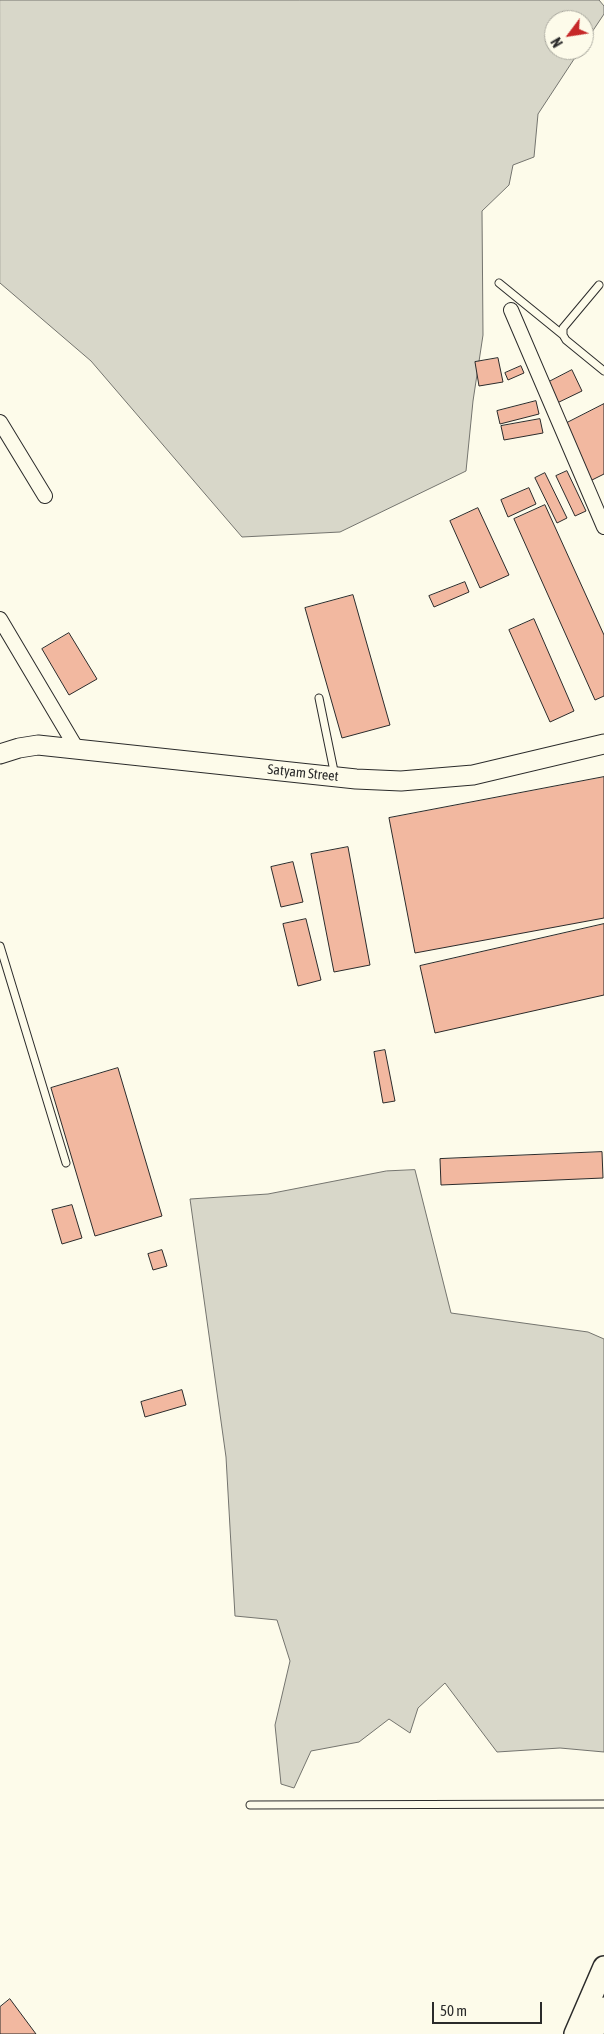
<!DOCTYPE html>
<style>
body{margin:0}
#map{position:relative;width:604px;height:2034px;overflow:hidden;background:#fdfbea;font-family:"Asap Condensed",sans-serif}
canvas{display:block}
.north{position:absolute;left:544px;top:10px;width:50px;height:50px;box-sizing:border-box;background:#fdfbea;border:1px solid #a9a89e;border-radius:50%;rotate:239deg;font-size:14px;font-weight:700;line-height:20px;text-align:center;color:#2b2b2b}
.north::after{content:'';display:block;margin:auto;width:18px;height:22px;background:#c62828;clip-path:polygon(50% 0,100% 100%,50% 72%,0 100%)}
.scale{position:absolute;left:432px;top:2002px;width:110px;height:22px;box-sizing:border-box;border:2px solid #2b2b2b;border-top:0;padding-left:6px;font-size:15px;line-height:18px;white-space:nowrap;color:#2b2b2b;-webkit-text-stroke:4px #fdfbea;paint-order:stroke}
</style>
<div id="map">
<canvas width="604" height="2034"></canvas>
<div class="north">N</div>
<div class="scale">50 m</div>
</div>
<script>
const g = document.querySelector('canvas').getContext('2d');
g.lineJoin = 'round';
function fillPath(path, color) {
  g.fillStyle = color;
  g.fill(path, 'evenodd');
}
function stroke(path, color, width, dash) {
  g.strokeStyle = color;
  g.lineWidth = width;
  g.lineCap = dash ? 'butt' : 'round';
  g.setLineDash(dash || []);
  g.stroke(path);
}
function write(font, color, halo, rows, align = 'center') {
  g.font = font + ' "Asap Condensed",sans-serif';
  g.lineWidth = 4;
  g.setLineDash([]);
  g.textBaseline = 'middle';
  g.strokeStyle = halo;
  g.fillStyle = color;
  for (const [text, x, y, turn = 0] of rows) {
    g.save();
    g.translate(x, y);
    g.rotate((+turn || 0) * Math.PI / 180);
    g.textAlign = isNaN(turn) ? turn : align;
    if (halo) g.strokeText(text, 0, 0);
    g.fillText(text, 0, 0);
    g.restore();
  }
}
const water = new Path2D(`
 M0,0H599L604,6V14L584,44V20H554V50H580L538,114L534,157L513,165L509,185L482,211L483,335L473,401L466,471L340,532L242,537L91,361L0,283Z
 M415,1170L451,1313L588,1332L604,1339V1752L560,1748L497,1752L445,1683L418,1708L410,1733L389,1719L359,1742L311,1751L294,1788L281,1784L275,1725L290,1661L277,1620L235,1616L226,1457L190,1199L268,1194L386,1171Z`);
const building = new Path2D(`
 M498,358L503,382L479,386L475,362Z
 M521,366L524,373L508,380L505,373Z
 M572,370L582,391L555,404L545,384Z
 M536,401L539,414L500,424L497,411Z
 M604,404V474L588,482L563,425Z
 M540,419L543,433L504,440L501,426Z
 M567,471L586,511L575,516L556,476Z
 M545,473L567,518L557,523L535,478Z
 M529,488L536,504L508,517L501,500Z
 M545,505L604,635V696L595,700L514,519Z
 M478,508L509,575L480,588L450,521Z
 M465,582L469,592L434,607L429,596Z
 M353,595L390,725L342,738L305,608Z
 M534,619L574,711L550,722L509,630Z
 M69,633L97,679L69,695L42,649Z
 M604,777V918L415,953L389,818Z
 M348,847L370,965L334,972L311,854Z
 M293,862L303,902L281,907L271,867Z
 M306,919L321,980L298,986L283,924Z
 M604,924V995L435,1033L420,966Z
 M385,1050L395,1101L383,1103L374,1052Z
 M118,1068L162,1216L95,1236L51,1088Z
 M602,1152L603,1178L441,1185L440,1159Z
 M72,1205L82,1238L62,1244L52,1210Z
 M162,1250L167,1266L153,1270L148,1254Z
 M182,1390L186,1405L145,1417L141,1402Z
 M10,1999L36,2034H0V2007Z`);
const lane = new Path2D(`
 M499,283L563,335
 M599,285L563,328V335L566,340L604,371
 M319,698L335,776
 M0,946L66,1163
 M250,1805L604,1804`);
const street = new Path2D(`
 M511,310L604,527
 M0,422L45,496
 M0,619L77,749`);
const secondary = new Path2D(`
 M0,754L19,748L38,745L356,779L401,781L473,775L604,744`);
const primary = new Path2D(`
 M575,2034L604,1967
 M592,2034L604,2008`);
const streetNames = [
 ["Satyam Street",303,773,6]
];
fillPath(water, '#d8d7c9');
stroke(water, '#74746e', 1);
fillPath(building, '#f2b8a0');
stroke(building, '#2b2b2b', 1);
stroke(lane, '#2b2b2b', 9);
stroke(street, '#2b2b2b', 16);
stroke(secondary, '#2b2b2b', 21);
stroke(primary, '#2b2b2b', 24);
stroke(lane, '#fdfbea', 7);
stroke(street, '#fdfbea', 14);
stroke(secondary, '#fdfbea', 19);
stroke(primary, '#fdfbea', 21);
write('14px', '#2b2b2b', '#fdfbea', streetNames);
</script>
